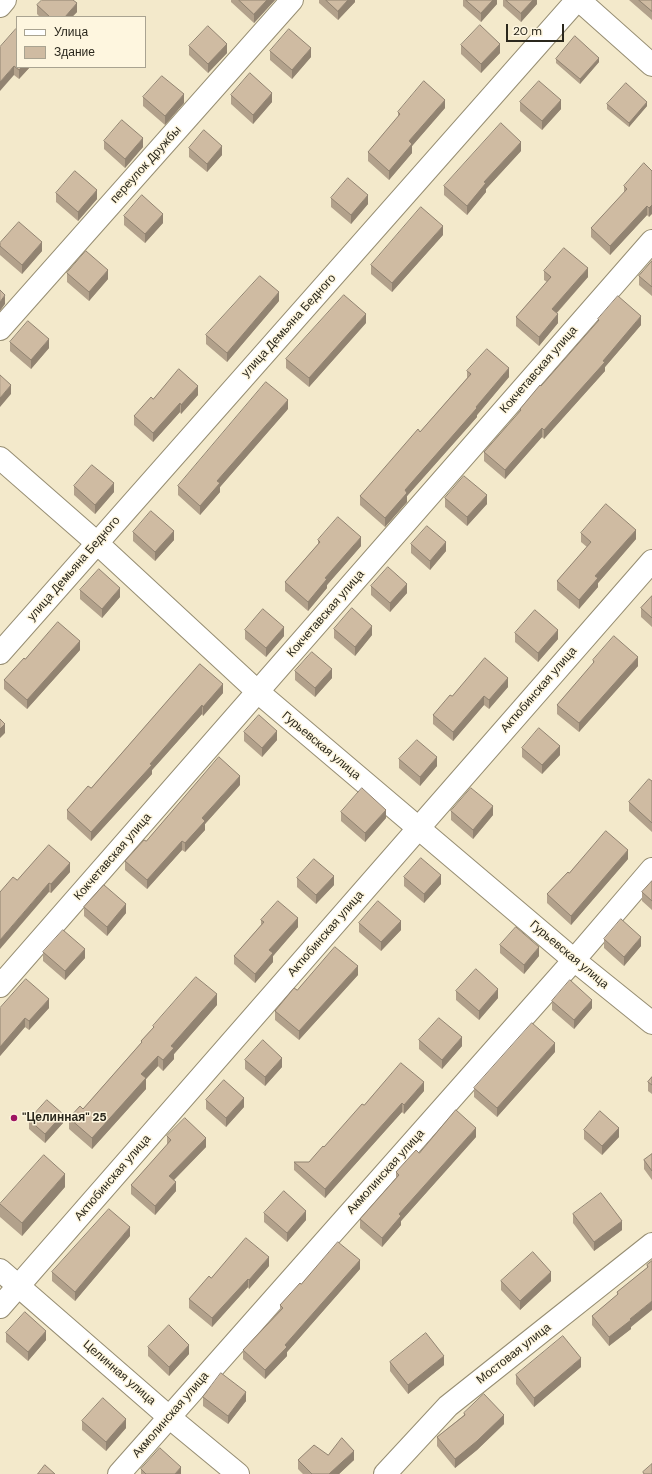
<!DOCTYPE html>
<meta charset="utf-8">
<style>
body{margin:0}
#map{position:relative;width:652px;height:1474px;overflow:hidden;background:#f3e9cb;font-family:"DM Sans",sans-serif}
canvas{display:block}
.legend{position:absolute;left:16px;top:16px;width:130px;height:52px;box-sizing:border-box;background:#fef6df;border:1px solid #a9a391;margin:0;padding:5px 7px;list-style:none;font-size:12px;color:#2a271c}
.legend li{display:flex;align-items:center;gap:8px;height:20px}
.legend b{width:20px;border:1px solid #a9a391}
.scale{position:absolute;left:506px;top:24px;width:58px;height:18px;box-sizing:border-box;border:2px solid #2a271c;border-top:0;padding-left:5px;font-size:12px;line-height:14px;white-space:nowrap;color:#2a271c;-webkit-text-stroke:3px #fef6df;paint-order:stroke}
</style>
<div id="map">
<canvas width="652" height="1474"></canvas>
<ul class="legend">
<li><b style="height:5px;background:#fff"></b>Улица</li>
<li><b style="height:11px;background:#cfbba2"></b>Здание</li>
</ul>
<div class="scale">20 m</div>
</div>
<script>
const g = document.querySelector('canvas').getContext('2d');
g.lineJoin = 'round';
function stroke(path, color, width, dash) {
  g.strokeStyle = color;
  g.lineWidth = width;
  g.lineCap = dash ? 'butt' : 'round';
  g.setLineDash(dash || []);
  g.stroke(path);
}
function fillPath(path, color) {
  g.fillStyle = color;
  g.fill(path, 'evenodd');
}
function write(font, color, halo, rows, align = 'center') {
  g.font = font + ' "DM Sans",sans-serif';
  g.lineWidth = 3;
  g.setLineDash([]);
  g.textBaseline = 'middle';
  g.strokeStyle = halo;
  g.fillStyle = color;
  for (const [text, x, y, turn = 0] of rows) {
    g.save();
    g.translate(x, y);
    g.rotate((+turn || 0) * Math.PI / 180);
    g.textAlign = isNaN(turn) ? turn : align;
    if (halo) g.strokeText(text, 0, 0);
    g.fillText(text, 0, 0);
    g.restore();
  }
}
const minor = new Path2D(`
 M579,0L652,65
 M0,6L5,0
 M0,329L292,0
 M0,458L97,543L258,692L574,960L652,1023
 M0,653L577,0
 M0,986L652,241
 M0,1270L169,1417L238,1474
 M0,1307L652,561
 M119,1474L574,960L652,869`);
const tertiary = new Path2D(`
 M385,1474L448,1406L652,1244`);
const wall = new Path2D(`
 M231,0H275L254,23L231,2Z
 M319,0H355V2L338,20L319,3Z
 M463,0H497V4L481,22L463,6Z
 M503,0H537V4L521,22L503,6Z
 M629,0H652V20Z
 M37,5L77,12L72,17H40L37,14Z
 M461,45L500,53L481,73L461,54Z
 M189,46L227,53L208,73L189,55Z
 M0,47L17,67H30L19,79L14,75Z
 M270,51L311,57L292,79L270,60Z
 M556,59L599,62L580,84L556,63Z
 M231,95L272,102L253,124L231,104Z
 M143,97L184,103L165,125L143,106Z
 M520,102L561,109L542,130L520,111Z
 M607,104L647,106L629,127L607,109Z
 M445,108L412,146V153L389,180L368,161V152L398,117V112Z
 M104,141L143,147L125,168L104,149Z
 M189,148L222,155L207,172L189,157Z
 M521,151L486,189V192L467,215L444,195V186Z
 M652,171L649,217L647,215L610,255L591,237V228L624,193V186Z
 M56,193L97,199L78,221L56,202Z
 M331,198L368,204L351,224L331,207Z
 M124,216L163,223L145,243L124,225Z
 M443,235L392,292L371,274V265Z
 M0,243L42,251L22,274L0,255Z
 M652,261V296L639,285V276Z
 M544,271L588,277L557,313L558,323L539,346L516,326V317L547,282L544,280Z
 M67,273L108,279L89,301L67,282Z
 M279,301L227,362L206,344V335Z
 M598,319L641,325L605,367V371L544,439L542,437L505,479L484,461V452L520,411V409L541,386L598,321Z
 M366,323L309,387L286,368V359Z
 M10,342L49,348L31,369L10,351Z
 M467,371L509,377L477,415V417L407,496V502L385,527L360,505V496L420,432L467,378Z
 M198,395L181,414L180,412L153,442L134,425V416L153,399Z
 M288,409L220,487V492L200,515L178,495V486Z
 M74,486L114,492L95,514L74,495Z
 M445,498L487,504L467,526L445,507Z
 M133,532L174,540L155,561L133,541Z
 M581,533L636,539L598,583V587L579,609L557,590V581L587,547L581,542Z
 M318,540L361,546L327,585V588L308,611L285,591V582L318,544Z
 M411,544L446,551L430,570L411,553Z
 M371,586L407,593L390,612L371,595Z
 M80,590L120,597L102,618L80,599Z
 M652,596V627L641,617V608Z
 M334,629L372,635L355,656L334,638Z
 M245,630L284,636L266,657L245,639Z
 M515,633L558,639L538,662L515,642Z
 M80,650L27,709L4,689V680L25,659Z
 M593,660L638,666L579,732L557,714V705L593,664Z
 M200,664L223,693L203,716L202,714L152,770V774L91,841L67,819V810L91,788Z
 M295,671L332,678L315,697L295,680Z
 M508,687L489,709L484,705L453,741L433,724V715L452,696Z
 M244,732L277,740L262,757L244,741Z
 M522,748L560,755L542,774L522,757Z
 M399,759L437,766L420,786L399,768Z
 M652,781V832L629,811V802Z
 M240,785L205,824V830L185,852L182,850L147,889L125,870V861L146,841Z
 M451,811L493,815L473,839L451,820Z
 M341,812L386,818L365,842L341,821Z
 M628,859L571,925L547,903V894L569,873Z
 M70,872L51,893L49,892L17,880Z
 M404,877L441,884L424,903L404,886Z
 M297,878L334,885L316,904L297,887Z
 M652,881V910L642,901V892Z
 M84,907L126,913L107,936L84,916Z
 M261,920L298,927L273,956V962L255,983L234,964V956L261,925Z
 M359,923L401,930L381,951L359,932Z
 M604,939L641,946L624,966L604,948Z
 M500,945L539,956L524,974L500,953Z
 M43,952L85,958L65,980L43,961Z
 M358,975L299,1040L275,1020V1011L297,990Z
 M456,991L498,998L479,1020L456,1000Z
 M552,1001L592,1008L574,1029L552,1010Z
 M217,1005L174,1054V1059L163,1071L158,1066L146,1079V1089L92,1149L69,1129V1118L83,1109L141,1043V1041L153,1028V1026Z
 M0,1008H49L29,1030L25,1027L0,1056Z
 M419,1040L462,1046L442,1069L419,1049Z
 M555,1052L497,1117L474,1097V1088Z
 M245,1060L282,1067L265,1086L245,1069Z
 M652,1077V1094L648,1091V1082Z
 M424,1091L404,1114L402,1112L325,1198L294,1170V1162H309L324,1147L364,1105Z
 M206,1100L244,1107L226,1127L206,1109Z
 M29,1120L63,1123L45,1143L29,1129Z
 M584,1130L619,1137L602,1155L584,1139Z
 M167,1136L206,1147L174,1180L176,1191L155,1215L131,1194V1185L167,1145Z
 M476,1137L401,1221V1225L382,1247L360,1228V1219L396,1179V1172L419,1153Z
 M652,1154V1180L644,1169V1160Z
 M65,1187L22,1236L0,1217V1204Z
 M264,1213L306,1220L287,1242L264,1222Z
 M573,1214L622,1230L594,1251L573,1223Z
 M130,1236L75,1301L52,1281V1272Z
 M652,1261L631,1327V1329L609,1346L592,1325V1316L617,1295V1292L647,1268V1265Z
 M269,1266L249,1289L248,1287L212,1327L189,1308V1299L211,1278Z
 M360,1269L287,1352V1356L265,1379L243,1359V1350L280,1310V1305L301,1284Z
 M501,1281H551L520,1310L501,1290Z
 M6,1333L46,1340L28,1361L6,1342Z
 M148,1347L189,1354L169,1376L148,1356Z
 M390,1362L444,1365L408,1394L390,1371Z
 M581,1367L534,1407L516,1384V1375Z
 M203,1397L246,1401L228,1424L203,1406Z
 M464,1413L504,1424L477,1450L455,1468L437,1446V1437L464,1415Z
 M82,1421L126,1428L106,1451L82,1430Z
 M328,1455L354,1460L339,1474H303L298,1469V1460Z
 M141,1469L181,1474H141Z`);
const shadedWall = new Path2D(`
 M267,0H275L254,23V14Z
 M348,0H355V2L338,20V11Z
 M493,0H497V4L481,22V13Z
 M533,0H537V4L521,22V13Z
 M77,3V12L72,17H65Z
 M227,44V53L208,73V64Z
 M500,44V53L481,73V64Z
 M311,48V57L292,79V70Z
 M599,58V62L580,84V79Z
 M14,66V75L0,91V82Z
 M22,67H30L19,79V70Z
 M272,93V102L253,124V115Z
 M184,94V103L165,125V116Z
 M445,100V108L412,146V153L389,180V171L409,141Z
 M561,100V109L542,130V121Z
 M647,102V106L629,127V123Z
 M143,138V147L125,168V159Z
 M521,142V151L486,189V192L467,215V206L484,182Z
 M222,146V155L207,172V164Z
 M97,190V199L78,221V212Z
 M368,195V204L351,224V215Z
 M652,205V214L649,217V208Z
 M647,206V215L610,255V246Z
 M163,214V223L145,243V234Z
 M443,226V235L392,292V283Z
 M42,242V251L22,274V265Z
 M588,268V277L552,318V309Z
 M108,270V279L89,301V292Z
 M279,292V301L227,362V353Z
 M5,295V304L0,311V302Z
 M366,314V323L309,387V378Z
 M558,314V323L539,346V337Z
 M641,316V325L605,367V371L544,439V430Z
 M49,339V348L31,369V360Z
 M509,368V377L477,415V417L407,496V502L385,527V518L405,490Z
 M11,385V394L0,407V398Z
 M198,386V395L181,414V405Z
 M288,400V409L220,487V492L200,515V506L217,481Z
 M180,403V412L153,442V433Z
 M542,428V437L505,479V470Z
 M114,483V492L95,514V505Z
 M487,495V504L467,526V517Z
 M636,530V539L598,583V587L579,609V600L595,576Z
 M174,531V540L155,561V552Z
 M361,537V546L327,585V588L308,611V602L325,578Z
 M446,542V551L430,570V561Z
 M407,584V593L390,612V603Z
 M120,588V597L102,618V609Z
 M372,626V635L355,656V647Z
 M284,627V636L266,657V648Z
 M558,630V639L538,662V653Z
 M80,641V650L27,709V700Z
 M638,657V666L579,732V723Z
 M332,669V678L315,697V688Z
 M508,678V687L489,709V700Z
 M223,684V693L203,716V707Z
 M484,696V705L453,741V732Z
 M202,705V714L152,770V774L91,841V832L150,764Z
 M5,724V733L0,738V729Z
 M277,731V740L262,757V748Z
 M560,746V755L542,774V765Z
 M437,757V766L420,786V777Z
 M240,776V785L205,824V830L185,852V843L202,818Z
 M493,806V815L473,839V830Z
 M386,810V818L365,842V833Z
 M182,841V850L147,889V880Z
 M628,850V859L571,925V916Z
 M70,863V872L51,893V884Z
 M441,875V884L424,903V894Z
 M334,876V885L316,904V895Z
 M49,883V892L0,949V940Z
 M126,904V913L107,936V927Z
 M298,918V927L273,956V962L255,983V974L269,950Z
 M401,921V930L381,951V942Z
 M641,937V946L624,966V957Z
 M539,947V956L524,974V965Z
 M85,949V958L65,980V971Z
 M358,966V975L299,1040V1031Z
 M498,989V998L479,1020V1011Z
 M217,994V1005L174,1054V1059L163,1071V1060L171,1046Z
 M49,999V1008L29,1030V1021Z
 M592,1000V1008L574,1029V1020Z
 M25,1018V1027L0,1056V1047Z
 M462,1037V1046L442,1069V1060Z
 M555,1043V1052L497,1117V1108Z
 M158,1056V1066L146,1079V1089L92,1149V1138L141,1074Z
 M282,1058V1067L265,1086V1077Z
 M424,1082V1091L404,1114V1105Z
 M244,1098V1107L226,1127V1118Z
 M402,1103V1112L325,1198V1189Z
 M63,1114V1123L45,1143V1134Z
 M476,1128V1137L401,1221V1225L382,1247V1238L399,1214Z
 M619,1128V1137L602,1155V1146Z
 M206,1138V1147L169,1185V1176Z
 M65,1174V1187L22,1236V1223Z
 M176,1182V1191L155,1215V1206Z
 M306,1211V1220L287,1242V1233Z
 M622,1221V1230L594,1251V1242Z
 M130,1227V1236L75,1301V1292Z
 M269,1257V1266L249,1289V1280Z
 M360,1260V1269L287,1352V1356L265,1379V1370L285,1345Z
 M551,1272V1281L520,1310V1301Z
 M248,1279V1287L212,1327V1318Z
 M652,1301V1310L631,1327V1329L609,1346V1337L630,1319Z
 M46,1331V1340L28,1361V1352Z
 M189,1345V1354L169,1376V1367Z
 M444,1356V1365L408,1394V1385Z
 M581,1358V1367L534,1407V1398Z
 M246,1392V1401L228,1424V1416Z
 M504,1415V1424L477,1450L455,1468V1459Z
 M126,1419V1428L106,1451V1442Z
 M354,1451V1460L339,1474H329Z
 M181,1467V1474H175Z`);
const building = new Path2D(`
 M42,0H73L77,3L65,17H50L37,5Z
 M239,0H267L254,14Z
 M326,0H348L338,11Z
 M466,0H493L481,13Z
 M506,0H533L521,13Z
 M639,0H652V11Z
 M480,25L500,44L481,64L461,45Z
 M208,26L227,44L208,64L189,46Z
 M16,29L17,30V67H22L19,70L14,66L0,82V47Z
 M289,29L311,48L292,70L270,51Z
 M575,36L599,58L580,79L556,59Z
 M250,73L272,93L253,115L231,95Z
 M162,76L184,94L165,116L143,97Z
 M424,81L445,100L409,141L412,144L389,171L368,152L400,114L398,112Z
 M539,81L561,100L542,121L520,102Z
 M626,83L647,102L629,123L607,104Z
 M122,120L143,138L125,159L104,141Z
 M501,123L521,142L484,182L486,183L467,206L444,186Z
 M204,130L222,146L207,164L189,148Z
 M644,163L652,171V205L649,208L647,206L610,246L591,228L627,189L624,186Z
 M75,171L97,190L78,212L56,193Z
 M348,178L368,195L351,215L331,198Z
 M142,195L163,214L145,234L124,216Z
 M421,207L443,226L392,283L371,265Z
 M19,222L42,242L22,265L0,246V243Z
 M564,248L588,268L552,309L558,314L539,337L516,317L551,277L544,271Z
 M86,251L108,270L89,292L67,273Z
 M652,261V287L639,276Z
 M260,276L279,292L227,353L206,335Z
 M0,290L5,295L0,302Z
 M344,295L366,314L309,378L286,359Z
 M618,296L641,316L603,361L605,362L544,430L542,428L505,470L484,452L521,410L520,409L540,385L541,386L599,320L598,319Z
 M28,321L49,339L31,360L10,342Z
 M487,349L509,368L476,407L477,408L405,490L407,493L385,518L360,496L418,429L420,432L471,374L467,371Z
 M179,369L198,386L181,405L180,403L153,433L134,416L151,397L153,399Z
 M0,375L11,385L0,398Z
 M266,382L288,400L217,481L220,483L200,506L178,486Z
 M92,465L114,483L95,505L74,486Z
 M464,476L487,495L467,517L445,498Z
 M606,504L636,530L595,576L598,578L579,600L557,581L591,542L581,533Z
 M151,511L174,531L155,552L133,532Z
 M338,517L361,537L325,578L327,579L308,602L285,582L320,542L318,540Z
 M427,526L446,542L430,561L411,544Z
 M388,567L407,584L390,603L371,586Z
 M99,569L120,588L102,609L80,590Z
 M652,596V618L641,608Z
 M352,608L372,626L355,647L334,629Z
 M263,609L284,627L266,648L245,630Z
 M535,610L558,630L538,653L515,633Z
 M58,622L80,641L27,700L4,680L24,658L25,659Z
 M614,636L638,657L579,723L557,705L594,662L593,660Z
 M312,652L332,669L315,688L295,671Z
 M485,658L508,678L489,700L484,696L453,732L433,715L450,695L452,696Z
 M200,664L223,684L203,707L202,705L150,764L152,765L91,832L67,810L88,786L91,788Z
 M259,715L277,731L262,748L244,732Z
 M0,719L5,724L0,729Z
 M539,728L560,746L542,765L522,748Z
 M417,740L437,757L420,777L399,759Z
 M219,757L240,776L202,818L205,821L185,843L182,841L147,880L125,861L144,840L146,841Z
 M649,779L652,781V823L629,802Z
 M362,788L386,810L365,833L341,812Z
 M471,788L493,806L473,830L451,811Z
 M606,831L628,850L571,916L547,894L568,872L569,873Z
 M49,845L70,863L51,884L49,883L0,940V892L13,877L17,880Z
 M421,858L441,875L424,894L404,877Z
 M314,859L334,876L316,895L297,878Z
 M652,881V901L642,892Z
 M104,885L126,904L107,927L84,907Z
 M278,901L298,918L269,950L273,953L255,974L234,956L264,922L261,920Z
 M378,901L401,921L381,942L359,923Z
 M621,919L641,937L624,957L604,939Z
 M516,927L539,947L524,965L500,945Z
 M63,930L85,949L65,971L43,952Z
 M335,947L358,966L299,1031L275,1011L294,988L297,990Z
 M476,969L498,989L479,1011L456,991Z
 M196,977L217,994L171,1046L174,1048L163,1060L158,1056L141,1074L146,1078L92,1138L69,1118L80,1106L83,1109L142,1042L141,1041L154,1027L153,1026Z
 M26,979L49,999L29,1021L25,1018L0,1047V1008Z
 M570,980L592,1000L574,1020L552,1001Z
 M439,1018L462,1037L442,1060L419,1040Z
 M532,1023L555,1043L497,1108L474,1088Z
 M263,1040L282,1058L265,1077L245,1060Z
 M401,1063L424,1082L404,1105L402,1103L325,1189L294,1162H309L323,1146L324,1147L362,1104L364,1105Z
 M652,1077V1085L648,1082Z
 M224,1080L244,1098L226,1118L206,1100Z
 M47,1100L63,1114L45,1134L29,1120Z
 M456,1110L476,1128L399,1214L401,1216L382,1238L360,1219L399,1175L396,1172L416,1150L419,1153Z
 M600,1111L619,1128L602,1146L584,1130Z
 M185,1118L206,1138L169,1176L176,1182L155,1206L131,1185L171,1140L167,1136Z
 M652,1154V1171L644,1160Z
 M44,1155L65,1174L22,1223L0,1204Z
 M284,1191L306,1211L287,1233L264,1213Z
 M601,1193L622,1221L594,1242L573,1214Z
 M109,1209L130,1227L75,1292L52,1272Z
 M246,1238L269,1257L249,1280L248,1279L212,1318L189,1299L209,1276L211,1278Z
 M338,1242L360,1260L285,1345L287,1347L265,1370L243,1350L283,1308L280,1305L300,1283L301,1284Z
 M533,1252L551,1272L520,1301L501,1281Z
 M652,1261V1301L630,1319L631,1320L609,1337L592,1316L618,1294L617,1292L648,1267L647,1265Z
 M25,1312L46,1331L28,1352L6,1333Z
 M169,1325L189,1345L169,1367L148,1347Z
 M426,1333L444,1356L408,1385L390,1362Z
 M563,1336L581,1358L534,1398L516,1375Z
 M221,1373L246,1392L228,1416L203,1397Z
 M484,1394L504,1415L477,1441L455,1459L437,1437L465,1415L464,1413Z
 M103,1398L126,1419L106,1442L82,1421Z
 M342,1438L354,1451L329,1474H312L298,1460L314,1445L328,1455Z
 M160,1448L181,1467L175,1474H146L141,1469Z
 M652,1464V1474H644L643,1472Z
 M45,1465L55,1474H38Z`);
const markers = [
 [14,1118,4,"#9e1461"]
];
const streetNames = [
 ["переулок Дружбы",146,165,-48],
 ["улица Демьяна Бедного",289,326,-48],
 ["Кокчетавская улица",539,370,-49],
 ["улица Демьяна Бедного",74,569,-49],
 ["Кокчетавская улица",326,614,-49],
 ["Актюбинская улица",539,690,-49],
 ["Гурьевская улица",321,746,40],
 ["Кокчетавская улица",113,857,-49],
 ["Актюбинская улица",326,934,-49],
 ["Гурьевская улица",569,955,40],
 ["Акмолинская улица",386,1172,-48],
 ["Актюбинская улица",113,1178,-49],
 ["Мостовая улица",514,1354,-38],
 ["Целинная улица",119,1373,41],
 ["Акмолинская улица",171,1415,-49]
];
const poiNames = [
 ["\"Целинная\" 25",22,1118]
];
stroke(minor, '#968d72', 24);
stroke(tertiary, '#968d72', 24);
stroke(minor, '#fff', 22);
stroke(tertiary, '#fff', 22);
fillPath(wall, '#b2a18b');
fillPath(shadedWall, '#918371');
fillPath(building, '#cfbba2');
stroke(building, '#918371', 1);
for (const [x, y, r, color] of markers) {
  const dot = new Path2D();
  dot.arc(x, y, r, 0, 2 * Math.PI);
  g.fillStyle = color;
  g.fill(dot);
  stroke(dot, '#fef6df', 1.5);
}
write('12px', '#2a271c', '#fef6df', streetNames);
write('bold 12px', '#2a271c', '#fef6df', poiNames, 'left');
</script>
